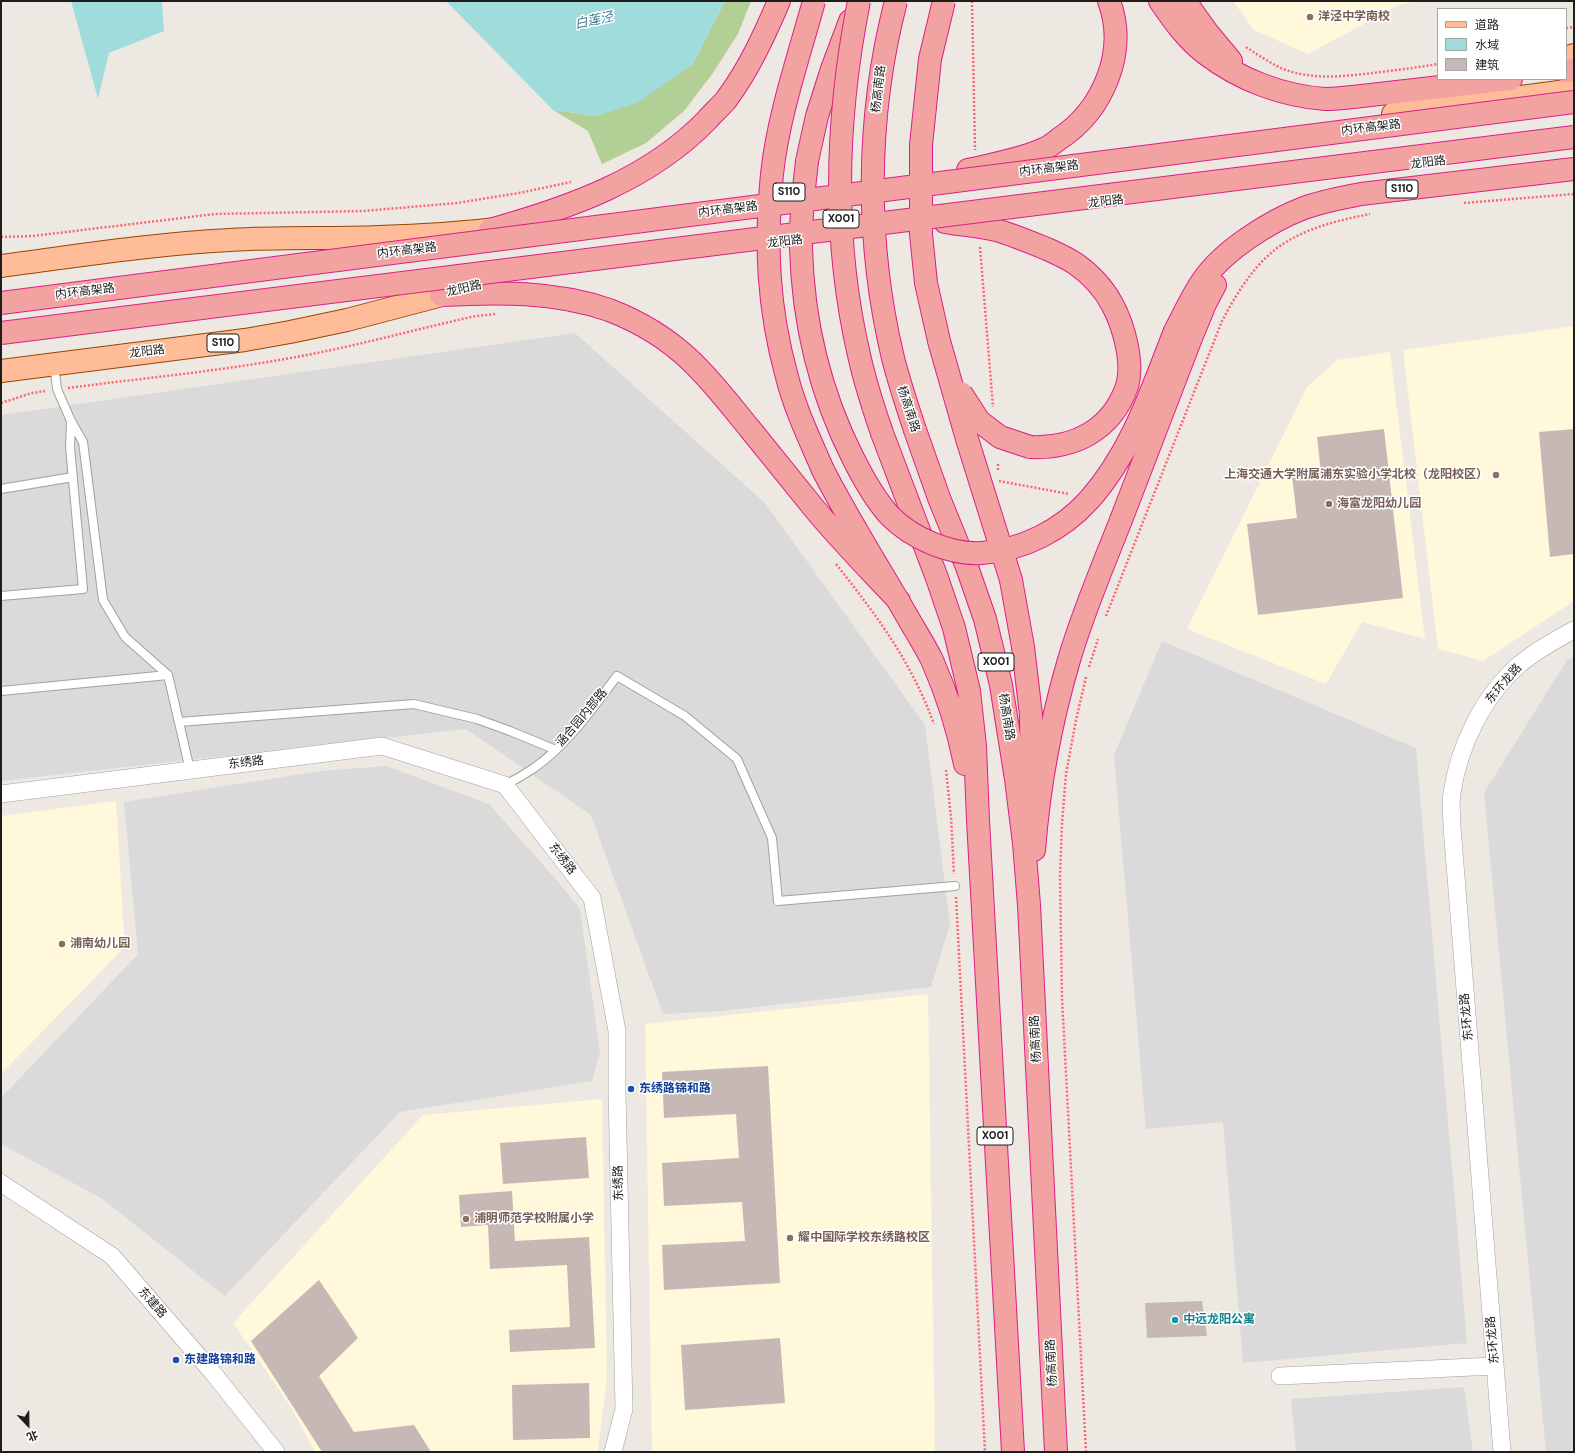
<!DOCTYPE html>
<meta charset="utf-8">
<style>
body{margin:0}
#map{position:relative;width:1575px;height:1453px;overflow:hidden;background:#eee8e2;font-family:"DM Sans","Noto Sans SC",sans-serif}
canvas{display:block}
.frame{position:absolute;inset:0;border:2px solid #1d1d1d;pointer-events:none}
.legend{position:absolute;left:1437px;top:8px;width:130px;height:72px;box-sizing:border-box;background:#fff;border:1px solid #a5a5a5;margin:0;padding:5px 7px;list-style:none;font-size:12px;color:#1d1d1d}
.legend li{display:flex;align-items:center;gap:8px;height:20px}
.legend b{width:20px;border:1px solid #a5a5a5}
.north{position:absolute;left:8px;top:1405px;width:40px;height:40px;-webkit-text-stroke:3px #fff;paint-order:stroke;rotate:158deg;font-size:11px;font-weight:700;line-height:16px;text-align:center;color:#1d1d1d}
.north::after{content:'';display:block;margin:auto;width:14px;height:18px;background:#1d1d1d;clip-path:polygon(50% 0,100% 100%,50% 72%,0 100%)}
</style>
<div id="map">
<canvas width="1575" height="1453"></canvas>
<div class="frame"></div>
<ul class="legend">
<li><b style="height:5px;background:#febd98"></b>道路</li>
<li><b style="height:11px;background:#a1dcdd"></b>水域</li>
<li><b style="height:11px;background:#c6b9b5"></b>建筑</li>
</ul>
<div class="north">北</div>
</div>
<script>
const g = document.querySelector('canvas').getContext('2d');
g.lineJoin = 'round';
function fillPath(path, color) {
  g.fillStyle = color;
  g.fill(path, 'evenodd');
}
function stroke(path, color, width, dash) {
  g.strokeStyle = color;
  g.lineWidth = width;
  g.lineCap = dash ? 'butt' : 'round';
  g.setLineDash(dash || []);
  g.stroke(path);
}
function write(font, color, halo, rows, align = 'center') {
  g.font = font + ' "DM Sans","Noto Sans SC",sans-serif';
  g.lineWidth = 3;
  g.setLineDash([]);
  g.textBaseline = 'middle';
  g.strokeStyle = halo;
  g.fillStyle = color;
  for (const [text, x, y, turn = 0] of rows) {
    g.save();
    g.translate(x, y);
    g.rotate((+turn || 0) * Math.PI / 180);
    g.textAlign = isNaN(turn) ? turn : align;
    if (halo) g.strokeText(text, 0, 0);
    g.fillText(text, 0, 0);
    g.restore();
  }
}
const residential = new Path2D(`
 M575,333L765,503L925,725L950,924L931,987L721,1011L663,1014L591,815L466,729L1,781V415Z
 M1162,641L1416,748L1467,1343L1243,1363L1223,1122L1146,1129L1114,755Z
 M1574,658V1452H1546L1484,793L1567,660Z
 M386,766L489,804L560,884L580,909L600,1052L592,1081L400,1112L225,1296L101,1198L1,1144V1098L138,954L124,802L320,771Z
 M1464,1387L1473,1452H1296L1291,1399Z`);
const education = new Path2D(`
 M1233,1H1421L1399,5L1308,54L1254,30Z
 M1574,326V601L1483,661L1438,649L1403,350Z
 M1390,352L1425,639L1362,622L1326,684L1187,629L1307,387L1337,360Z
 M116,801L124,935L120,952L1,1074V816Z
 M928,994L935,1452H652L645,1024Z
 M602,1099L607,1379L598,1449L596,1452H315L291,1407L233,1323L423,1115Z`);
const forest = new Path2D(`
 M725,1H751L738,34L713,73L684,111L646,143L602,164L588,131L553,110L596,116L692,65Z`);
const water = new Path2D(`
 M71,1H162L164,31L109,53L98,99Z
 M446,1H725L692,65L637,103L596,116L553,110Z`);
const building = new Path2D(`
 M1384,429L1403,598L1258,615L1247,524L1297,518L1292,476L1321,473L1317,437Z
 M1574,429V554L1550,557L1539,432Z
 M768,1066L780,1283L664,1290L662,1245L745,1241L742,1202L664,1206L662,1163L739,1158L736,1114L664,1118L662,1072Z
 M586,1137L589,1178L503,1184L500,1143Z
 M512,1191L515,1241L589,1237L595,1348L510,1352L509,1330L570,1327L567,1265L490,1269L488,1225L461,1227L459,1195Z
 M319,1280L358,1338L319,1376L354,1432L414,1425L431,1452H322L251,1341Z
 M1202,1301L1207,1336L1147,1338L1145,1303Z
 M780,1338L785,1403L685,1410L681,1345Z
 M589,1383L590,1438L513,1440L512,1385Z`);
const path = new Path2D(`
 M972,1L975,150
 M1566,28L1574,27
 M1246,47C1258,55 1270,63 1283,69C1315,81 1348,76 1380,72C1400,70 1419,67 1438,64
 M1464,203L1574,194
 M1,237L33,236L215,214L363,211L457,203L519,193L571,182
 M980,247L993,407
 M68,388C144,378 221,371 296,357C357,346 416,329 476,316L496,314
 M1,403L32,393L45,391
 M998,464V471
 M999,481L1069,494
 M836,564C877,616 911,661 934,724
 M1106,616L1222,321C1237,293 1256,261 1283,244C1309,227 1340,220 1370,214
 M1089,667L1098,639
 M1086,677L1076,720L1066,774L1062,823L1060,876L1062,998L1086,1452
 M946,770L951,817L954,874
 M956,897L985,1452`);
const service = new Path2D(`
 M54,364L57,389L71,421L83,442L103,600L125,637L168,675L190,770
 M1,489L73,477
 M1,596L83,589L70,447L71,422
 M1,691L168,675
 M179,722L414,704L477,719L510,731L556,750
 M505,785C515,780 525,774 534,768C568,744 592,709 617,676L685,716L737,759L772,838L778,901L955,886`);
const minor = new Path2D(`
 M1,794L382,746L505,785L592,898L617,1031V1092L624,1409L613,1452
 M1,1183L112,1256L213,1373L276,1452
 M1280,1376L1495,1366
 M1502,1452L1452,827C1452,816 1450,804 1452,793C1459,746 1483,696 1520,664C1537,650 1555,640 1574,630`);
const primary = new Path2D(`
 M1566,58L1574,55
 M1393,114L1574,90
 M1,266C77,256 153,244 230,240C280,237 329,239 379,237C421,236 464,233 506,228
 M1,371L245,340L290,332L347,320L461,290`);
const trunk = new Path2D(`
 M1160,1C1173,20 1187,40 1206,54C1240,80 1283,96 1325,99C1334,99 1344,98 1353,97L1511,79
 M1185,1L1207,32L1231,61
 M1566,71L1574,70
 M807,161L817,116L832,69L850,21
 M968,170C993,164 1020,160 1044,149C1049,147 1054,143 1059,139C1103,110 1128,52 1109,1
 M945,222C962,225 979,226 996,230C1013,235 1030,242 1047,249C1056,253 1067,258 1076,264C1090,274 1104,289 1112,304C1124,326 1134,363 1127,386C1112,430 1074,449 1030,447
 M490,230C569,208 649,180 707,120C713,113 720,107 726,100C749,69 764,36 779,1
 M441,295C497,292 555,291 609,310C638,321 668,339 691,361C713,382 731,406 750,429C771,455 792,481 813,507C840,540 870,570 899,601
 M1175,331C1184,314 1192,296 1203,280C1224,250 1270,221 1304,208C1323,201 1341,198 1361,194L1574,169
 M1191,338L1205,304L1215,285
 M915,430L939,498L967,567L985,619L1001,685L1016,779L1024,843L1029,905L1056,1452
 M882,433L937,578L954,628L969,691L975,746L978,820L1013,1452
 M823,470C850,523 882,572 911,623C918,635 926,648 932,660C947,694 958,729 965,764
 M1011,580L1023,647L1031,715L1032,784
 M1034,850C1039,786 1051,721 1069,660C1083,612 1103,566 1121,520`);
const trunkBridge = new Path2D(`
 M814,1C799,56 778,117 772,174C765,245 768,309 787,377C795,409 810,440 823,470
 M859,1C836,117 832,239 859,355C865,382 873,407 882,433
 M896,1C866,117 865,241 893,358C899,382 907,406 915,430
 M944,1L930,59L921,145V234L926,283L939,341L967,439L1011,580
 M807,161C804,190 800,218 801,248C803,321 820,393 853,458C863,478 874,498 889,515C911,538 950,555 982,553C1023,550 1062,530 1089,500C1132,452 1152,389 1175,331
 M1,303L1574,102
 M1,333L1574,137
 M961,393L979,421L1000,437L1030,447
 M1121,520L1191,338`);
const markers = [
 [1310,17,4,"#8d6e63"],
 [1496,475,4,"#8d6e63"],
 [1329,504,4,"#8d6e63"],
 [62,944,4,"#8d6e63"],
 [631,1089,4,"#1a4fb4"],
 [466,1219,4,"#8d6e63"],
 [790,1238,4,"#8d6e63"],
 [1175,1320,4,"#0f9aa8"],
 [176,1360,4,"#1a4fb4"]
];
const shields = [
 [1402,189,32],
 [789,192,32],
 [841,219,36],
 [223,343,32],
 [996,662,36],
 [995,1136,36]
];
const shieldNames = [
 ["S110",1402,189],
 ["S110",789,192],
 ["X001",841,219],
 ["S110",223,343],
 ["X001",996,662],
 ["X001",995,1136]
];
const educationNames = [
 ["洋泾中学南校",1318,17],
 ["上海交通大学附属浦东实验小学北校（龙阳校区）",1488,475,"right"],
 ["海富龙阳幼儿园",1337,504],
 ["浦南幼儿园",70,944],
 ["浦明师范学校附属小学",474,1219],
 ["耀中国际学校东绣路校区",798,1238]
];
const streetNames = [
 ["杨高南路",879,89,-83],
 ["内环高架路",1371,128,-7],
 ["龙阳路",1428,163,-7],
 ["内环高架路",1049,169,-7],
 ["龙阳路",1106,202,-7],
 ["内环高架路",728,210,-7],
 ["龙阳路",785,242,-7],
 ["内环高架路",407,251,-7],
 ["龙阳路",464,289,-13],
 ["内环高架路",85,292,-7],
 ["龙阳路",147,352,-7],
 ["杨高南路",908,409,72],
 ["东环龙路",1504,684,-49],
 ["杨高南路",1006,717,81],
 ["涵合园内部路",582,718,-50],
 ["东绣路",246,763,-7],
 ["东绣路",562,859,52],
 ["东环龙路",1467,1017,-95],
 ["杨高南路",1036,1039,-93],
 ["东绣路",619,1183,-91],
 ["东建路",152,1303,49],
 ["东环龙路",1493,1340,-95],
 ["杨高南路",1052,1363,-93]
];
const transitNames = [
 ["东绣路锦和路",639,1089],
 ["东建路锦和路",184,1360]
];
const cultureNames = [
 ["中远龙阳公寓",1183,1320]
];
const waterNames = [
 ["白莲泾",594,21,-12]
];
fillPath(residential, '#dbdada');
fillPath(education, '#fff8da');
fillPath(forest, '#b2cf96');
fillPath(water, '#a1dcdd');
fillPath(building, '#c6b9b5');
stroke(service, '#a1a1a1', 10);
stroke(minor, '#a1a1a1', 18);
stroke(primary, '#954600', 24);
stroke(trunk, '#dc1f85', 24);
stroke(path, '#fd6473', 2.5, [2, 2]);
stroke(service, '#fff', 8);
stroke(minor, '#fff', 17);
stroke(primary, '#febd98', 22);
stroke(trunk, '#f3a2a2', 22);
stroke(trunkBridge, '#dc1f85', 24, []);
stroke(trunkBridge, '#f3a2a2', 22);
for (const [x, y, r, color] of markers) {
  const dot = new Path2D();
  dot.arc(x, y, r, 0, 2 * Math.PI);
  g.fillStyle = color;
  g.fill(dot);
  stroke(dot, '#fff', 1.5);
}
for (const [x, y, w] of shields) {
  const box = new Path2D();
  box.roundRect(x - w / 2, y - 9, w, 18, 3);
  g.fillStyle = '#fff';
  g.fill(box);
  stroke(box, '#1d1d1d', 1);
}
write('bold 11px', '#1d1d1d', null, shieldNames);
write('bold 12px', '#785e54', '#fff', educationNames, 'left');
write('12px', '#1d1d1d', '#fff', streetNames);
write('bold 12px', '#164399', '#fff', transitNames, 'left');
write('bold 12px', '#0d838f', '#fff', cultureNames, 'left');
write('italic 13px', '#3f7c96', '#fff', waterNames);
</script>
